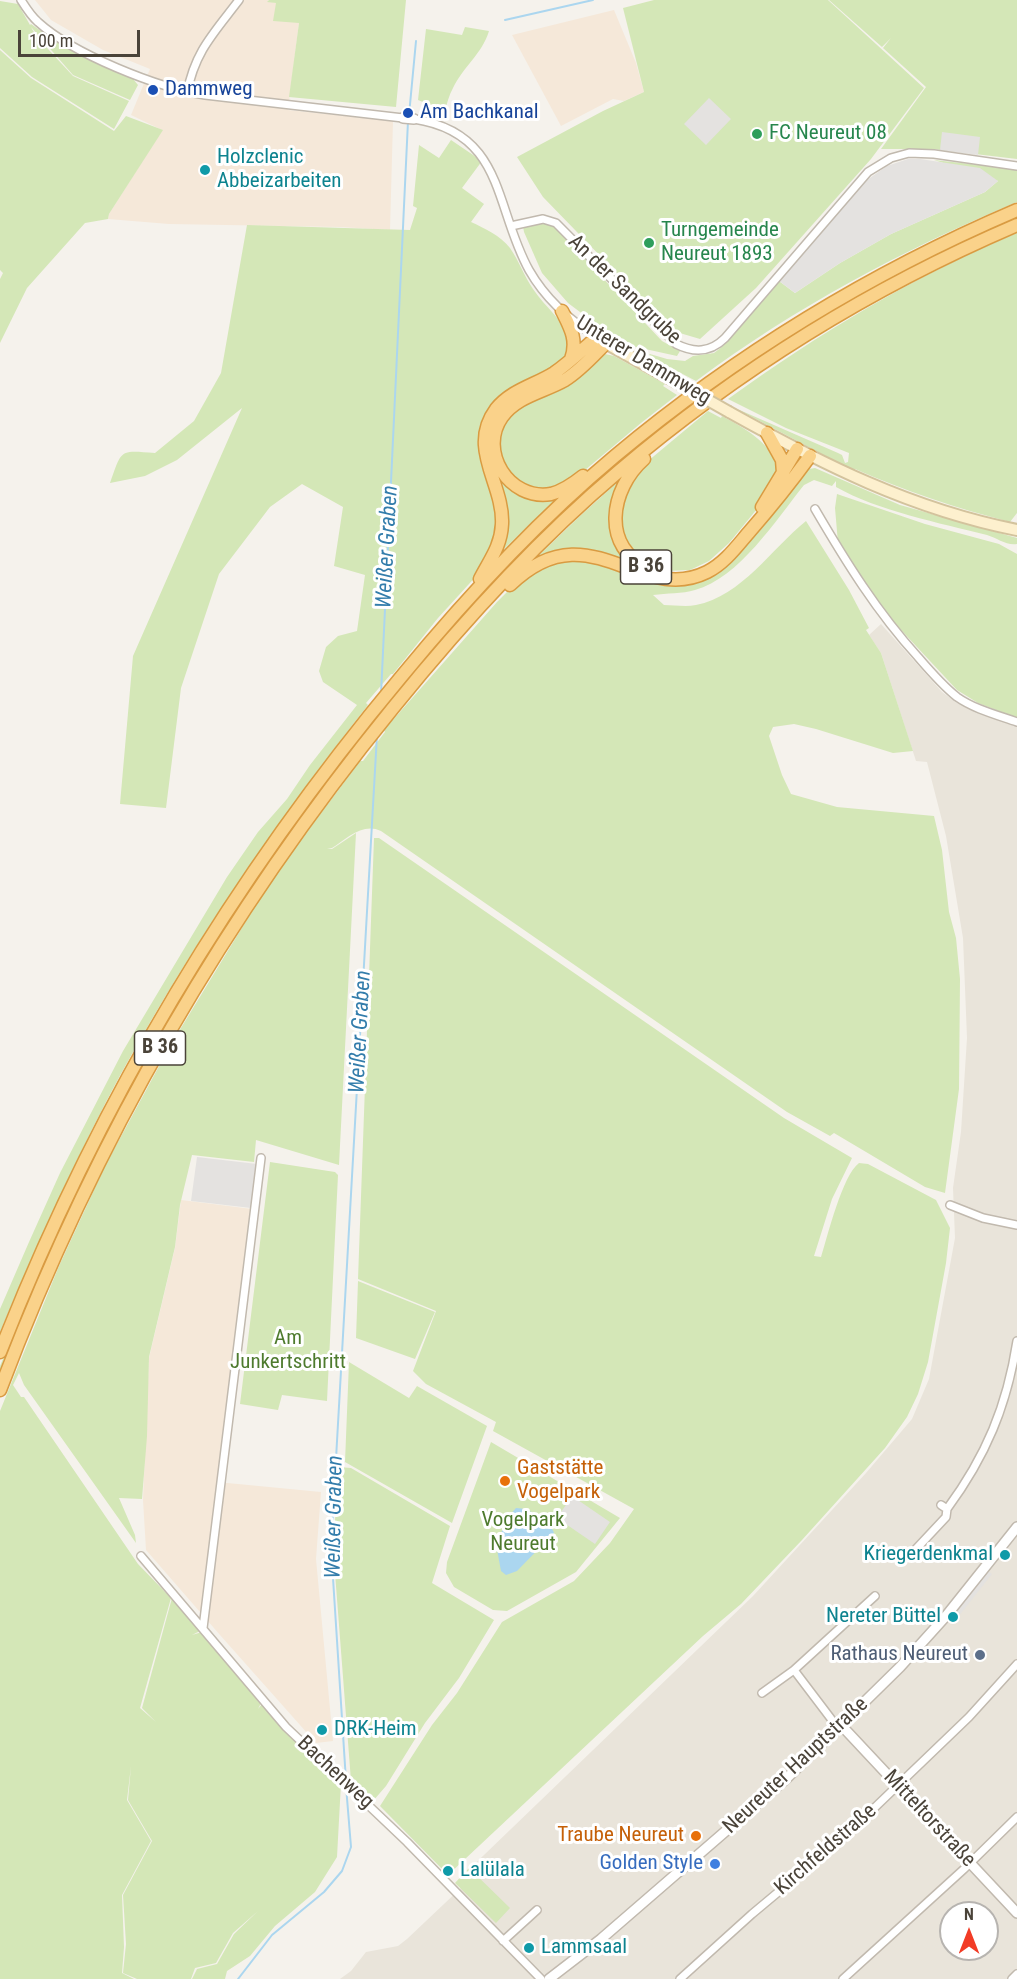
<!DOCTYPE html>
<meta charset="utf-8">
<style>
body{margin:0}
#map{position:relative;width:1017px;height:1979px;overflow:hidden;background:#f5f2ec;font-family:"Roboto Condensed",sans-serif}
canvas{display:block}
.north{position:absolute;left:939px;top:1901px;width:60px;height:60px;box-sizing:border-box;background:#fff;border:2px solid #b7b4b0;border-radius:50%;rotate:0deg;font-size:16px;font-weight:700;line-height:24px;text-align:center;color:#4a4339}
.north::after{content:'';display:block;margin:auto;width:21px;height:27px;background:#f23c26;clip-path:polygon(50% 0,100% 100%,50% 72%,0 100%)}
.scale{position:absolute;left:18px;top:30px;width:122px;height:27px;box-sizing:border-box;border:3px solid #4a4339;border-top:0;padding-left:8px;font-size:18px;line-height:21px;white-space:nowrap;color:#4a4339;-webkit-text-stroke:4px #fff;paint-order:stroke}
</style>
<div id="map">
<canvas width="1017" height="1979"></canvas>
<div class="north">N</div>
<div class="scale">100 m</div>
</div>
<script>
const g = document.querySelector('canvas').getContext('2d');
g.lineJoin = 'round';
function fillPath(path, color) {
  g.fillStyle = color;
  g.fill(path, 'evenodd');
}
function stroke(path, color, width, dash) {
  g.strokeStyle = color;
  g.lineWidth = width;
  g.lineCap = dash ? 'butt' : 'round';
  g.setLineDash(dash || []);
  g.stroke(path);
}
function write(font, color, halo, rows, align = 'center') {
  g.font = font + ' "Roboto Condensed",sans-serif';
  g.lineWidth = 6;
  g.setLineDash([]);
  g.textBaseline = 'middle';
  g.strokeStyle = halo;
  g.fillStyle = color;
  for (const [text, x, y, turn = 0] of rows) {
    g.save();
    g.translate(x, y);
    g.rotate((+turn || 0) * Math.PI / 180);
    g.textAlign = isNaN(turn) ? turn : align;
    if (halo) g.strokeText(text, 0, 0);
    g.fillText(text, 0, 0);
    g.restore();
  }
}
const residential = new Path2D(`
 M881,624L942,692L957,703L1017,726V1979H340L351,1971L366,1952L398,1946L407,1939L463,1886L458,1880L753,1596L866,1473L912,1419L929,1379L955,1238L953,1188L961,1132L967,1038L963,938L946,836L927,762L916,761L881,653L869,635ZM951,1913H987V1949H951Z`);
const commercial = new Path2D(`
 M28,0H269L268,1L276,3L299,23L288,110L393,121L390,230L340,227L169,224L108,219L109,214L162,130L131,115L150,69L103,50L51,20L35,0Z
 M614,10L636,63L644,92L624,101L613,99L561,126L512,35Z
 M181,1200L252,1209L217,1482L321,1492L316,1559L333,1741L316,1743L220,1635L146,1550L143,1500L149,1358L175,1248Z`);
const green = new Path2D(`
 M269,0H406L396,107L289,97L299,23L273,21L276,3L267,2Z
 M654,0H828L924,88L871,159L756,288L700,339L673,331L543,197L517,157L603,111L644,92L623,8Z
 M829,0H1017V159L933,149H881L926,87L883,48L891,38L882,47Z
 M0,1L18,4L30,25L31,24C63,48 98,63 133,79L138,85L130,100L73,75L31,27L36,36L73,76L129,101L114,129L32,77L0,48Z
 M465,27L489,31C482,54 463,67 453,88C449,95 447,103 445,111L418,100L426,29L462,35Z
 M0,50L31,78L114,131L126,116L163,130L109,214L108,219L85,223L27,288L0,343V279L3,273L0,270Z
 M451,140L482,161L462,188L484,204L471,222C484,228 501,236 510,248C519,261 524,276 533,289C545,307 564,321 572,341L564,362L501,400L496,499L499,528L479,573L438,618L393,674H391L366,703L368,705C270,830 181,960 107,1100C68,1176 33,1253 0,1332V1309L29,1242L60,1173L123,1051L227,877L258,832L287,799L310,765L357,705L323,682L319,671L326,647L338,636L357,631L365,575L334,566L343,507L302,484L270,507L219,574L181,688L166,808L120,804L133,656L242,408L177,460L145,476L110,483C122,449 119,450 155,453L194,421L221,373L247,225L410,230L417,208L413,206L419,145L439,158Z
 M934,160L1017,169V202C904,249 794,308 696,381L648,356L650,354L667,359L685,361L693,356L714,353L723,346L779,281L795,293L840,263L891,234L985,192L998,181Z
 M1017,216V219L938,255L628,457L382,713V708C443,636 504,565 572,501C671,409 786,330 906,267C942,248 980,233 1017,216Z
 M542,223L553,225L662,341L680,351L677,356L636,347L596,324L568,303L542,273L524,232L523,226Z
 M1017,233V513L1010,522C956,508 905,491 855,469L854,471L735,408L838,453L842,455L845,463L848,462L849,453L786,428L728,399C818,334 914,276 1017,233Z
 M593,348C567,394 477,389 491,457C495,476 512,494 531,497C540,499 551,496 558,497L501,552C506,536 508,518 504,502C492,461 471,429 515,397C526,389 540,386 552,379C567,371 577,353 593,348Z
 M605,354L614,356L665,384L663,386L677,395L641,423L572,481L553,490L525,488L501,464L498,433L509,414L601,355Z
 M708,411L721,418L722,416C749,431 764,439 780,466L757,509L729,543L709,561L690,570L666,571L649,565L639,559L622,536L620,499L642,466Z
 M815,468L900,505L1017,538V544C1007,546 997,538 987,535C940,523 878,511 836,487V481L832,486L814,480L804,485C776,520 739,578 695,590C682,594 667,593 653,595L664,605C674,605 686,607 696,605C742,596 771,549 806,521L849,590L869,628L866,630L881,653L913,751L893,753L816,729L794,724L773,727L769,736L782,775L791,794L837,807L934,816L942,850L949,912L956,938L960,979L959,1089L945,1193L925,1187L834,1133L830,1136L787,1112L381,831C363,822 346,839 332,848H327L332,849L356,833L339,1165L256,1140L254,1162L192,1155L180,1205L175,1247L149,1357L147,1436L142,1499L119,1498L135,1535L136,1543L24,1385L19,1373L13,1385L21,1397H24L138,1564L171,1598L140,1708L156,1722L142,1708L172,1598L200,1631L192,1635L202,1632L241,1680L240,1681L242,1680L261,1703L258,1709L262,1704L341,1783L337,1857L315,1892L275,1926L250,1956L227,1971L225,1979H192L197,1969L217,1964L234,1934L258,1911L233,1933L216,1963L195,1968L191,1979H137L123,1973L126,1944L123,1895L152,1841L128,1800L131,1766L127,1800L151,1841L122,1895L124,1947L122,1973L134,1979H0V1411L59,1266L105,1166L170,1046L257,903L282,865L360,761H363L385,732L384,730L497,602L511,588L540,567L577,558L650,578H700L802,473L809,469Z
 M621,479L613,504L635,564L620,560L532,562L580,516Z
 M837,494L925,524L999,544L1017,554V718L978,703L957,690L889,617L838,543L835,508Z
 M370,723V728L302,817L258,880L200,970L0,1376V1366C40,1268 82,1170 134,1078C181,993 232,911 288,832C314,794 343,759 370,723Z
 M374,838H379L784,1118L852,1158L832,1199L814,1256L821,1257C828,1235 842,1176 859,1163L868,1164L936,1200L950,1228L946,1263L928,1362L918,1394L907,1417L885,1448L802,1540L741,1604L703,1636L448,1875L380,1806L432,1725L457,1693L502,1622L574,1581L610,1543L634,1509L493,1431L496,1422L426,1384L413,1371L436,1311L358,1279Z
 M270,1162L335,1172L338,1175L327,1401L282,1395L278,1410L240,1404Z
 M358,1281L435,1312L415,1359L356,1338Z
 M349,1362L409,1398L417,1386L487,1426L452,1523L345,1462Z
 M491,1442L620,1518L576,1572L507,1611L493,1610L454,1587L446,1573L447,1562Z
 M339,1467L351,1468L450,1526L432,1583L494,1620L459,1678L425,1723L386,1786L373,1801L351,1781L333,1547Z
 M469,1868L510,1908L496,1923L455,1883Z`);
const parking = new Path2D(`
 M709,98L731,119L706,145L684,124Z
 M942,132L980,137L978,155L940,150Z
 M908,159H920L980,168L998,181L985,192L891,234L840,263L795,293L779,281L867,180L887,166Z
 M197,1157L257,1164L251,1208L191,1201Z
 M572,1496L610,1522L595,1544L557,1518Z
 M988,1571L992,1574L958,1617L954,1614Z`);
const water = new Path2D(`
 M516,1508C530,1508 550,1521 554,1533L517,1571L506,1575L501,1571L496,1544L509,1516Z`);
const stream = new Path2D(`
 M505,20L593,0
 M409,115L416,41
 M381,694L408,121
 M346,1781L331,1547L377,735
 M238,1979L272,1935L324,1892L342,1871L351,1847L346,1786`);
const minor = new Path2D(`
 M21,0C26,8 31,16 38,22C73,54 158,88 205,95L403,118
 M187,93C195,51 214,33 239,0
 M414,119C505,133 494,207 529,270C545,298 569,320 597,337
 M511,226L543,219L556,223L676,344C694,353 710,353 725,338L868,172L891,158L909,153L934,154L1017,166
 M815,509C846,562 877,612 918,657C930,671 943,686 957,697C974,709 997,715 1017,722
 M950,1205L983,1218L1017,1225
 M941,1505L947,1509C986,1456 1007,1406 1017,1341
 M916,1549L946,1517L947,1509
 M141,1556L286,1727L407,1842L541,1979
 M203,1628L261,1158
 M794,1670L875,1596
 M762,1693L794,1670L838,1728
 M503,1941L537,1910
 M680,1979L752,1914L843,1838L969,1717L1017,1664
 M843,1979L964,1869L1017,1817
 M1012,1979L1017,1974`);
const tertiary = new Path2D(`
 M403,118L414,119
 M841,1725L1017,1913
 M549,1979L601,1939L787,1778L900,1667L946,1616L1017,1527`);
const secondary = new Path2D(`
 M600,340L676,382
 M729,412C822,464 911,509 1017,530`);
const trunk = new Path2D(`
 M562,311C570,327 578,340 571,359
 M767,433L782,460L783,473
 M644,459C610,489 600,548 650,569
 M583,476C573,484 563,491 551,494C509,501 478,451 502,417C517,396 544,392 565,380C581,370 593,356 606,343
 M762,507L797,449
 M480,579C489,561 501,547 502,524C504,484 467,448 496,409C511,390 535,385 554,373C569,363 583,349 597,337
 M510,585C589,508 639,606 707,572C725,563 737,546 750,531C771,507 791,482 810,456
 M0,1352C96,1107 232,879 401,677C466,598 536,522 615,456C736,355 872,272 1017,210
 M0,1390C93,1143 226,913 393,708C461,624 535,542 618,472C738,370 872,287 1017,225`);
const secondaryBridge = new Path2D(`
 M676,382L729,412`);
const markers = [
 [153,90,6,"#1a4fb4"],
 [408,113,6,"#1a4fb4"],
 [757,134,6,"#2e9e5b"],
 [205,170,6,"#0f9aa8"],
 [649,243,6,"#2e9e5b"],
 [505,1481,6,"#e8710a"],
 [1005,1555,6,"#0f9aa8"],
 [953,1617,6,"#0f9aa8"],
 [980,1655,6,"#5c6f8a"],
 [322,1730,6,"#0f9aa8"],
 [696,1836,6,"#e8710a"],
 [715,1864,6,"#3f7fe0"],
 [448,1871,6,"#0f9aa8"],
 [529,1948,6,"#0f9aa8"]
];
const shields = [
 [646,567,51],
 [160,1048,51]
];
const shieldNames = [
 ["B 36",646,567],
 ["B 36",160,1048]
];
const transitNames = [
 ["Dammweg",165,90],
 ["Am Bachkanal",420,113]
];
const leisureNames = [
 ["FC Neureut 08",769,134],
 ["Turngemeinde",661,231],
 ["Neureut 1893",661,255]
];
const cultureNames = [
 ["Holzclenic",217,158],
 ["Abbeizarbeiten",217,182],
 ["Kriegerdenkmal",993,1555,"right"],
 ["Nereter Büttel",941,1617,"right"],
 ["DRK-Heim",334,1730],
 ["Lalülala",460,1871],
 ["Lammsaal",541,1948]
];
const streetNames = [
 ["An der Sandgrube",624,290,44],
 ["Unterer Dammweg",643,361,31],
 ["Neureuter Hauptstraße",796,1766,-43],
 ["Bachenweg",335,1773,43],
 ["Mitteltorstraße",929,1819,47],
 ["Kirchfeldstraße",826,1850,-41]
];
const parkNames = [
 ["Am",288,1339],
 ["Junkertschritt",288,1363],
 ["Vogelpark",523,1521],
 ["Neureut",523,1545]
];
const foodNames = [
 ["Gaststätte",517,1469],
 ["Vogelpark",517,1493],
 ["Traube Neureut",684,1836,"right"]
];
const serviceNames = [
 ["Rathaus Neureut",968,1655]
];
const shopNames = [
 ["Golden Style",703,1864]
];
const waterNames = [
 ["Weißer Graben",388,547,-87],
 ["Weißer Graben",361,1032,-87],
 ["Weißer Graben",335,1517,-89]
];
fillPath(residential, '#e9e4da');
fillPath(commercial, '#f5e8d9');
fillPath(green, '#d4e7b7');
fillPath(parking, '#e4e2e0');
fillPath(water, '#abd6ef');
stroke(stream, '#abd6ef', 2);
stroke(minor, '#c1b9ae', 10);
stroke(tertiary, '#c1b9ae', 12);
stroke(secondary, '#d3c39d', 14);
stroke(trunk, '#d99b42', 15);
stroke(minor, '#fff', 7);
stroke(tertiary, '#fff', 9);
stroke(secondary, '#fdf0ce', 10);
stroke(trunk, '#fad28a', 12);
stroke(secondaryBridge, '#d3c39d', 14, []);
stroke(secondaryBridge, '#fdf0ce', 10);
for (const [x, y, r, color] of markers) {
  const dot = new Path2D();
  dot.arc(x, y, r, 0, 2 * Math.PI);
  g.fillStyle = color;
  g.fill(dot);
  stroke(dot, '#fff', 2);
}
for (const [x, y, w] of shields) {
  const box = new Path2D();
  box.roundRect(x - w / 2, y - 17, w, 34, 4.5);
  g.fillStyle = '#fff';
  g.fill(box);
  stroke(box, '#4a4339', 1.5);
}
write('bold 20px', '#4a4339', null, shieldNames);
write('21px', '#164399', '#fff', transitNames, 'left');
write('21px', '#27864d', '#fff', leisureNames, 'left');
write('21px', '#0d838f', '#fff', cultureNames, 'left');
write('21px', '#4a4339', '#fff', streetNames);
write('21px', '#4e7b2e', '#fff', parkNames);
write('21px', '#c56008', '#fff', foodNames, 'left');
write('21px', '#4e5e75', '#fff', serviceNames, 'right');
write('21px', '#366cbe', '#fff', shopNames, 'right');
write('italic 22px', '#337dab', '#fff', waterNames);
</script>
